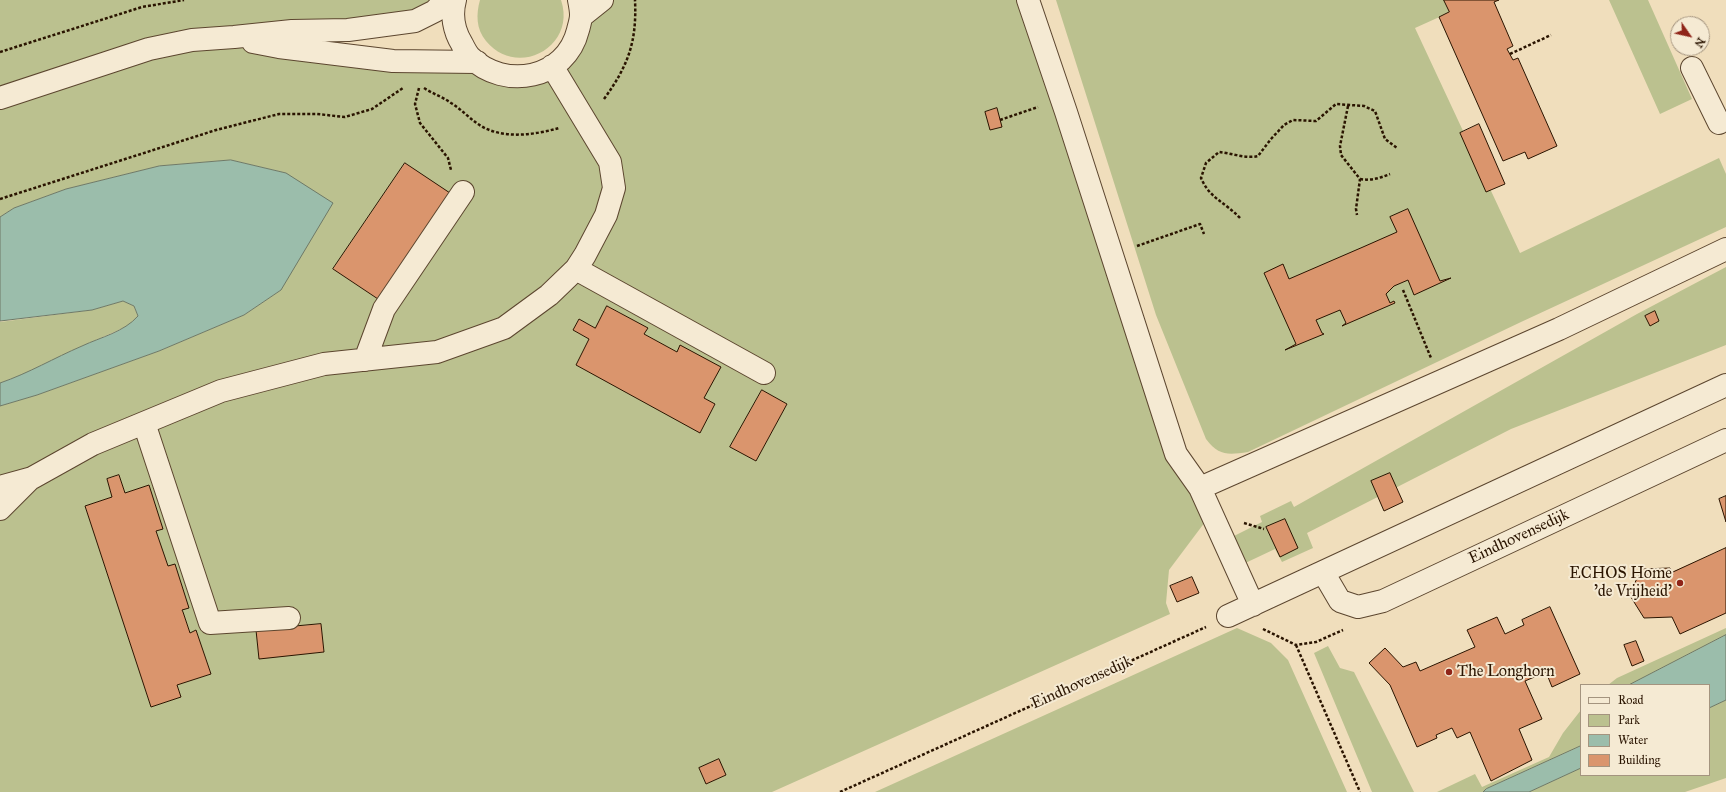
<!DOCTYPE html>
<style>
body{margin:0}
#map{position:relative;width:1726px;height:792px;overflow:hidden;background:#f0debc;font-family:"IM FELL Great Primer",serif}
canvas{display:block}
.legend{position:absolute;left:1580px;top:684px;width:130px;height:92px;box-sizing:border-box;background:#f5ead3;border:1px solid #a4947f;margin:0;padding:5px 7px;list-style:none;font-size:12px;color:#2a1400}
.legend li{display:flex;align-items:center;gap:8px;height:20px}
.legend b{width:20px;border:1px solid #a4947f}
.north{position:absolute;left:1670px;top:16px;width:40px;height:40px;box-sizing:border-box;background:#f5ead3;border:1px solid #a4947f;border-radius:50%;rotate:124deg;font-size:11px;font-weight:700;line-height:16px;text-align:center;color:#2a1400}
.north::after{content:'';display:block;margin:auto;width:14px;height:18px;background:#8f2418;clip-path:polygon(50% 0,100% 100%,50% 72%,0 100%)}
</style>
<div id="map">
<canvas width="1726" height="792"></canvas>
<ul class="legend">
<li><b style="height:5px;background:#f5ead3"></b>Road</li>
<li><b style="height:11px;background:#bbc18f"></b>Park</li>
<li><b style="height:11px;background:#9bbdab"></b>Water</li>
<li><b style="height:11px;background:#da956d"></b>Building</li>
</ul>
<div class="north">N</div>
</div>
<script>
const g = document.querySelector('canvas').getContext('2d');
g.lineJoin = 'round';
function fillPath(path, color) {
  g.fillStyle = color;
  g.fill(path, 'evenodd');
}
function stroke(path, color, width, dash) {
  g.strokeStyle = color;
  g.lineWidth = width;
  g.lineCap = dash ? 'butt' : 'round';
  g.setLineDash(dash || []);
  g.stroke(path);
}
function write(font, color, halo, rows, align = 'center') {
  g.font = font + ' "IM FELL Great Primer",serif';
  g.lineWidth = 4;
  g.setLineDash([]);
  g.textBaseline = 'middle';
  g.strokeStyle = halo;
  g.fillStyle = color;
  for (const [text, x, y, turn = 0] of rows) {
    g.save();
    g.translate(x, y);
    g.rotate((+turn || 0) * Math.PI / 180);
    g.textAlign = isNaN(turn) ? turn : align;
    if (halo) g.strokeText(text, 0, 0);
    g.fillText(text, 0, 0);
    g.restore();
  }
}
const green = new Path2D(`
 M0,0H445L435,11L236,37L538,74L602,0H1028L1146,362L1211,514L1169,570L1166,603L1170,614L772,792H0V406L37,395L159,351L244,315L281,290L286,173L231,160L159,166L66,189L14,208L0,217ZM405,163L452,195L381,301L333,269ZM608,306L647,328L644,334L677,352L704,398L715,405L700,432L576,365L589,339L573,330L579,319L595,328ZM762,390L787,404L756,461L731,447ZM119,475L125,493L149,485L156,531L190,633L196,630L211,674L177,685L181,697L151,707L85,506L112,497L107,479ZM321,624L324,652L259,658L256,630ZM699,768L726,775L706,784Z
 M480,0H561C577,47 517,79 486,41C476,29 476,14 480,0Z
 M1056,0H1477L1415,28L1520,253L1719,158L1726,174V227L1521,322L1248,452C1228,455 1219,456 1206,439L1156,315Z
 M1609,0H1648L1692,99L1660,114Z
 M1726,267V345L1511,429L1307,533L1313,548L1282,562L1275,549L1239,566L1230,538L1262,522L1260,516L1291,501L1294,507L1637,314Z
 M123,301L134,306L138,316L130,325L80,347L24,374L0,383V322L92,310Z
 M1237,628L1271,643L1288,660L1347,792H875Z
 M1726,628V635L1629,685H1608L1617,678Z
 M1328,646L1340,668L1354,672L1414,792H1372L1314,653Z
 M1726,700V778L1685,792H1529L1581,768V775H1709V708Z
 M1581,710V746L1486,789L1483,792H1437L1475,774L1482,787L1549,757L1563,733Z`);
const water = new Path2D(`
 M231,160L286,173L333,203L281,290L244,315L159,351L37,395L0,406V383C29,373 54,358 82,346C101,337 124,332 138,316L134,306L123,301L92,310L0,321V217L14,208L66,189L159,166Z
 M1726,635V700L1709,708V685H1629Z
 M1581,746V768L1529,792H1483L1486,789Z`);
const building = new Path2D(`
 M1444,0H1499L1494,2L1513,46L1507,49L1513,60L1518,58L1557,146L1528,159L1525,152L1503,161L1439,17L1449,12Z
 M997,108L1002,127L990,130L985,112Z
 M1479,124L1505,184L1486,192L1460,133Z
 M405,163L453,195L381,301L333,269Z
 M1408,209L1440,281L1451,278L1414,295L1408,280L1394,286L1386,294L1390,303L1394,301L1395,303L1342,326L1346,323L1340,310L1316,320L1322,333L1324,334L1285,350L1296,344L1264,273L1283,264L1289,279L1363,247L1397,232L1390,217Z
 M607,306L648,328L644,334L677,352L680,345L721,367L704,398L715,404L700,433L576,365L589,339L573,330L579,319L595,328Z
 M1655,311L1659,321L1650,326L1645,316Z
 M762,390L787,404L756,461L730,447Z
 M1390,473L1403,502L1384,511L1371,481Z
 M119,475L125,493L149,485L163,529L156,531L168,566L175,564L189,608L182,610L183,612L190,633L196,630L211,674L177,685L181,697L151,707L85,506L112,497L107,479Z
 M1726,496V522L1719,499Z
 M1285,519L1298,548L1280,557L1266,527Z
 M1726,548V613L1680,634L1672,617L1644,618L1629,594L1642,569L1670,568L1672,572Z
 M1192,577L1199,593L1177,602L1170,586Z
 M1550,607L1580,674L1552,687L1546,672L1525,681L1542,719L1519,729L1532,760L1491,781L1470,732L1457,738L1452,728L1436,735L1437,738L1417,747L1390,685L1369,663L1385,648L1403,667L1416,662L1420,671L1475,647L1467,630L1497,617L1505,634L1524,625L1522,620Z
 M321,624L324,652L259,659L256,630Z
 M1636,641L1644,661L1632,666L1624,645Z
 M719,759L726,775L706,784L699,768Z`);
const path = new Path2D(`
 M0,52L142,7L184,0
 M1510,54L1551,35
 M419,88L415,104L420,123L448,158L451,170
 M424,88C433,94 443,97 451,103C461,109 469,118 478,124C501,140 534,135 559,128
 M604,99C628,66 637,42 635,0
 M1348,106L1340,146L1341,155L1360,179L1356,209L1357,215
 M1000,120L1038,107
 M1360,179C1371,181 1380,178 1390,174
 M0,199L216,130L279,114H317L345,117L372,109L403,88
 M1240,218C1225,202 1210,199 1201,178L1206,163L1219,152C1231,153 1246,159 1258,156L1271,139L1284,125L1293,120L1316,121L1336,104L1364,106L1375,111L1385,139L1397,148
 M1137,246L1200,224L1204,234
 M1403,290L1431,358
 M1244,523L1264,529
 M1263,629L1296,645L1316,642L1343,630
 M1296,645L1360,792
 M840,792L1206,627`);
const minor = new Path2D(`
 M455,0C451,15 454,31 462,44C464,48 467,54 470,57C505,91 566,79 578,30C579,26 581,20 581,15C581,10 580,5 579,0
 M1028,0L1066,112L1176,454L1200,488L1253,605
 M582,16L602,0
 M253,42L279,47L393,61L477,62
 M1692,68L1719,123
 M0,98L149,49L192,40L234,37L292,31L348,30L415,21L435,11L445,0
 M576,269L764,373
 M365,360L384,309L463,192
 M144,423L210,623L289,618
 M0,487L32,478L93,444L221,391L324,364L437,352L504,328L549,295L576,269L585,255L606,215L614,188L610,162L552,66
 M1200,488L1559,329L1726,249
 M0,509L29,480
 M1323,572L1340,601L1358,607L1383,601L1726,440
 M1228,616L1726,385`);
const markers = [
 [1680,583,4,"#8f2418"],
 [1449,672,4,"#8f2418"]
];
const streetNames = [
 ["Eindhovensedijk",1519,537,-25],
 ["Eindhovensedijk",1082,683,-24]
];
const poiNames = [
 ["ECHOS Home",1672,574],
 ["'de Vrijheid'",1672,592],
 ["The Longhorn",1457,672,"left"]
];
fillPath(green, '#bbc18f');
fillPath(water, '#9bbdab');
stroke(water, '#6e7967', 1);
fillPath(building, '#da956d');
stroke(building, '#2a1400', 1);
stroke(minor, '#5c462f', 24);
stroke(path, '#2a1400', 2.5, [3, 2]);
stroke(minor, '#f5ead3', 22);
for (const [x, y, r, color] of markers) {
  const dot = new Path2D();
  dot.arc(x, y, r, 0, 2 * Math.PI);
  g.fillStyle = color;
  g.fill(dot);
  stroke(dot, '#f5ead3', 1.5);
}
write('16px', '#2a1400', '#f5ead3', streetNames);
write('16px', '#2a1400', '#f5ead3', poiNames, 'right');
</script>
